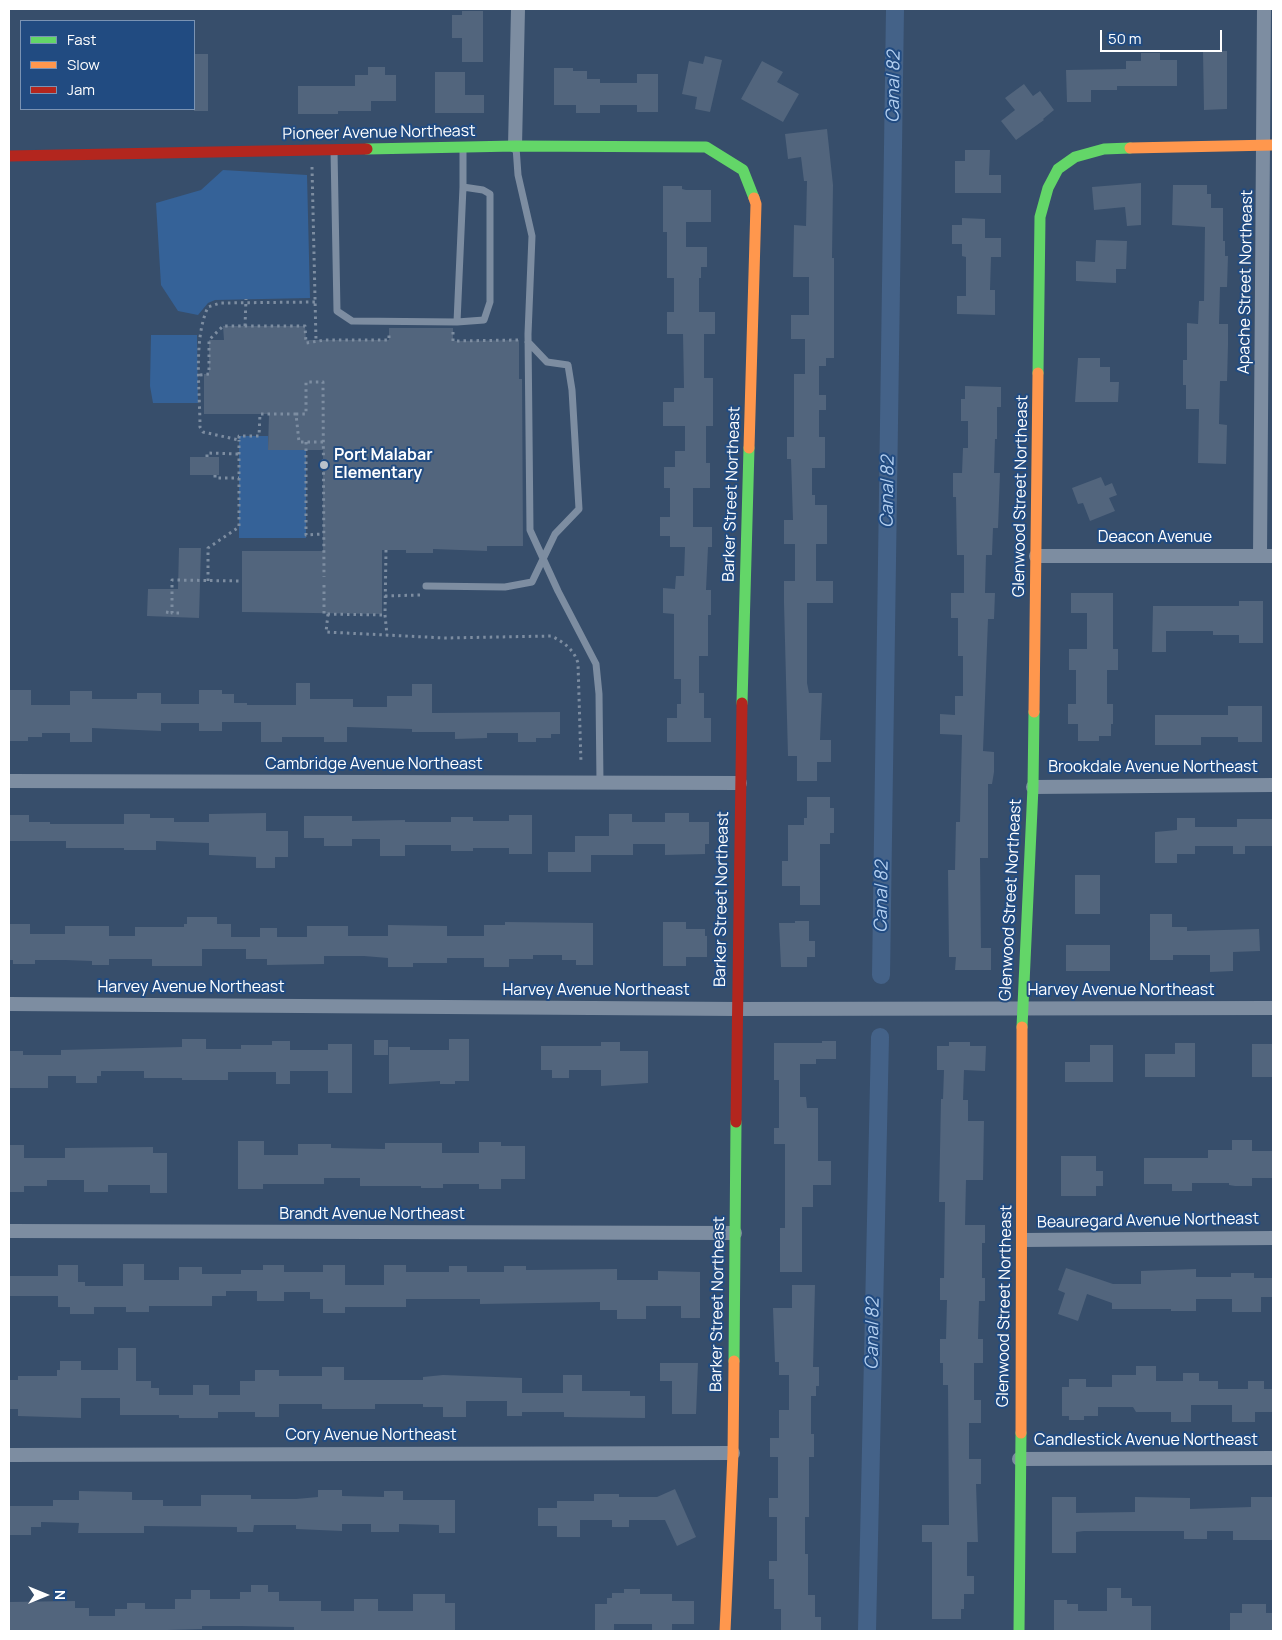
<!DOCTYPE html>
<style>
body{margin:0}
#map{position:relative;width:1282px;height:1640px;overflow:hidden;background:#374e6b;font-family:Manrope,sans-serif}
canvas{display:block}
.frame{position:absolute;inset:0;border:10px solid #fff;pointer-events:none}
.legend{position:absolute;left:20px;top:20px;width:175px;height:90px;box-sizing:border-box;background:#214b81;border:1px solid #7a93b3;margin:0;padding:6px 9px;list-style:none;font-size:15px;color:#fff}
.legend li{display:flex;align-items:center;gap:10px;height:25px}
.legend b{width:25px;border:1px solid #7a93b3}
.north{position:absolute;left:20px;top:1570px;width:50px;height:50px;-webkit-text-stroke:4px #214b81;paint-order:stroke;rotate:90deg;font-size:14px;font-weight:700;line-height:20px;text-align:center;color:#fff}
.north::after{content:'';display:block;margin:auto;width:18px;height:22px;background:#fff;clip-path:polygon(50% 0,100% 100%,50% 72%,0 100%)}
.scale{position:absolute;left:1100px;top:30px;width:122px;height:22px;box-sizing:border-box;border:2px solid #fff;border-top:0;padding-left:6px;font-size:15px;line-height:18px;white-space:nowrap;color:#fff;-webkit-text-stroke:4px #214b81;paint-order:stroke}
</style>
<div id="map">
<canvas width="1282" height="1640"></canvas>
<div class="frame"></div>
<ul class="legend">
<li><b style="height:6px;background:#63d668"></b>Fast</li>
<li><b style="height:6px;background:#ff974d"></b>Slow</li>
<li><b style="height:6px;background:#b3261e"></b>Jam</li>
</ul>
<div class="north">N</div>
<div class="scale">50 m</div>
</div>
<script>
const g = document.querySelector('canvas').getContext('2d');
g.lineJoin = 'round';
function fillPath(path, color) {
  g.fillStyle = color;
  g.fill(path, 'evenodd');
}
function stroke(path, color, width, dash) {
  g.strokeStyle = color;
  g.lineWidth = width;
  g.lineCap = dash ? 'butt' : 'round';
  g.setLineDash(dash || []);
  g.stroke(path);
}
function write(font, color, halo, rows, align = 'center') {
  g.font = font + ' Manrope,sans-serif';
  g.lineWidth = 4;
  g.setLineDash([]);
  g.textBaseline = 'middle';
  g.strokeStyle = halo;
  g.fillStyle = color;
  for (const [text, x, y, turn = 0] of rows) {
    g.save();
    g.translate(x, y);
    g.rotate((+turn || 0) * Math.PI / 180);
    g.textAlign = isNaN(turn) ? turn : align;
    if (halo) g.strokeText(text, 0, 0);
    g.fillText(text, 0, 0);
    g.restore();
  }
}
const green = new Path2D(`
 M223,170L307,175L310,298L215,300L208,303L198,315L178,311L161,285L156,203L201,190Z
 M151,335H197L198,403H153L150,386Z
 M239,436H268V450L306,446V538H239Z`);
const canal = new Path2D(`
 M881,975L895,9
 M867,1631L880,1037`);
const building = new Path2D(`
 M462,11H483V62H462V38H452V15H462Z
 M1203,51H1227V109L1204,110Z
 M1141,53H1160V60H1177V86H1117V90H1091V102H1067L1066,70L1126,69V61H1141Z
 M194,54H208V111H194Z
 M705,56L722,60L710,112L695,109L697,97L682,94L689,61L703,64Z
 M762,61L783,72L777,82L799,94L783,122L741,99Z
 M368,67H385V75H396V101H371V111H338V114H298V86H355V75H368Z
 M554,68H573V71H587V79H600V83H637V74H658V112H637V105H600V113H576V105H554Z
 M435,72H465V95H484V113H435Z
 M1024,84L1033,96L1040,91L1054,110L1043,119L1044,120L1016,140L1001,121L1015,110L1005,98Z
 M827,129L833,185L832,258H834V358H826V366H819V395H826V410H819V437H825V468H812V495H815V505H827V544H816V581H833V603H807V683L809,693H822L820,740H831V762H817V781H797V756H788L784,603V581H795V544H784V520H793L791,459H787V437H794V374H805V339H791V315H809V277H793L794,225L806,226L807,181H804L801,157L788,159L785,134Z
 M965,150H990L989,175H1001V193H955V161H965Z
 M1141,183V225L1127,226L1125,207L1094,210L1092,187Z
 M1173,185H1207V194H1211V208H1223V241H1225V256H1228L1227,287H1220L1219,324H1228V345L1227,381H1220L1219,424L1227,425L1226,464L1198,463L1199,409H1186V385H1183V360H1187V323L1198,324L1199,301H1204L1205,227L1172,225Z
 M663,186H682V189L686,190H711V222H686V247H707V267H701V278H699V312H715V334H704V378H713V426H706V463H710V488H693V527H712V547H708L706,590H711V615H708V656H699V693H704V718H711V742H667V718H677V704H681V679H674V614L663,613V588L675,589L676,576H684L685,547H670V536H660V517H670V488H664V467H675V451H685V426H663V402H674V388H684L683,334H667V312H674V278H667V232H663Z
 M962,218L985,219V238H1001V257H991L990,290H995V315L957,314V296H966V257L962,256V244H952V225H962Z
 M1096,240L1127,241L1126,269H1116V283L1076,281V261L1095,262Z
 M223,326H305L306,340H389V328H453V341L519,340V379H522L523,546H487V551L433,549V553H406V550H382V614L242,612V551H323V450H268L269,414H204V374H209V340H224Z
 M1078,358H1100V367H1110V382H1119L1118,402H1075Z
 M965,386L1001,387V407H997V439H995L994,473H1000L998,528H993L992,555H986L985,593H995L994,619H988L983,751L994,752V772L992,784H988V858H980L981,948H991V970H955L956,957H949L948,870H955L956,822H960L962,735L940,734V714L955,715V696H963V656H958V618H951V593H964V555H957L956,497H953V473H962L963,448H968V421H961V399H965Z
 M190,457H219V475H190Z
 M1101,477L1105,486L1112,483L1117,495L1109,498L1115,511L1090,521L1083,503L1078,504L1072,488Z
 M179,548H201L199,618L147,616L148,589H178Z
 M1071,593H1113V649H1118V670H1107V704H1113V724H1111V736H1099V741H1078V724H1068V704H1076V670H1069V649H1087V613H1071Z
 M1239,601H1263V643H1239V635H1213V631H1166V652H1152L1153,606H1239Z
 M296,683H310V699H353V707H387V696H412V684H432V713L560,712V734H551V738H536V742H518V733H487V738L455,739V732H412V729L347,727V742H324V737H282V742H261V722H222V731H199V723H161V731L92,728V742H70V733H42V737H28V741H9V690H31V705H70V691H92V699H137V693H161V704H199V690H222V694H234V703H247V705H296Z
 M1228,706H1262V742H1238V737H1201V745H1155V715H1228Z
 M807,797H830V808H834V833H830V844H820V905H800V886H782V861H788V825H804V818H807Z
 M266,813V831H288V857H275V868H256V857L209,855V843L156,841V850H124V848H66V841H9V815H29V822H50V824H124V814H150V818H174V822H209V814Z
 M665,813H689V822H709V844H705V854L665,855V844H633V855H591V872H548V852H575V836H609V814H632V822H665Z
 M509,815H532V854H509V848H473V851H451V845H405V856H380V839H352V846H324V838H304V816H352V821L405,820V822H451V817H473V821H509Z
 M1177,818H1195V827H1237V819H1273V846H1245V854H1233V846H1195V854H1177V863H1155V832L1177,830Z
 M1075,875H1100V914H1075Z
 M1150,914H1172V927H1187V931L1259,929L1260,951L1233,952V971L1210,972V955H1173V960H1150Z
 M187,917H217V924H231V937H260V928H277V937H307V926H348V936H388V925L447,926V936H484V925H505V922L593,923V965H576V960H562V955H533V959H509V967H484V958H447V963H413V967H388V958L364,956H324V964L267,965V959H246V949H202V966H152V959H109V965H92V961L65,960H35V964H13V960H9V924H30V934H65V926H109V936H135V927H184V924H187Z
 M795,921H809V941H815V957H807V967H781L779,923H795Z
 M663,922H686V929H705V936H707V957H686V966H663Z
 M1066,945H1110V971H1066Z
 M182,1039H206V1049H241V1045H272V1041H290V1050H328V1044H352V1093H328V1071H290V1084H276V1072H228V1080H182V1078H144V1071H101V1076H97V1083H76V1076H48V1088H9V1051H23V1055H61V1050L182,1047Z
 M449,1039H469V1081H455V1084H440V1081L389,1084V1047H410V1050H449Z
 M374,1040H388V1055H374Z
 M822,1041H836V1059H816V1064H800V1097H806L807,1108H818V1161H831V1185H813V1207H802V1272H780V1228H785V1144H774V1128H779V1080H774V1043H822Z
 M601,1042H620V1051H648V1083L601,1086V1070H569V1078H552V1070H541V1046H601Z
 M949,1042H970V1046H986L985,1071L964,1070L963,1100H968V1121H984L983,1180H966L965,1225H985V1243H982V1278H985V1301H979L978,1339H983V1363H974V1400H981V1423H969V1459H981V1484H976L978,1542H967V1576H974V1594H964V1609H961V1619H932V1542H922V1525H949L948,1385H943V1363H940V1339H946L947,1300H940V1278H944L945,1202H939L941,1099H943L944,1070H937V1046H949Z
 M1175,1043H1195V1077H1145V1054H1175Z
 M1252,1044H1273V1077H1252Z
 M1090,1045H1113V1082H1065V1062H1090Z
 M1232,1140H1252V1151H1273V1178H1252V1186H1235L1229,1185V1183H1192V1191H1172V1184H1144V1158H1208V1150H1232Z
 M238,1141H264V1155H298V1144H331V1148L385,1149V1143H442V1153H479V1142H501V1146H525V1179H501V1189H479V1184H443V1188H421V1186H360V1178H324V1184H263V1189H238Z
 M9,1145H24V1158H65V1148L153,1147V1153H167V1193H150V1185H108V1192H84V1180H47V1186H24V1192H9Z
 M1061,1156H1096V1171H1103V1186H1096V1196H1061Z
 M123,1264H144V1280H179V1267H202V1274H241V1270H263V1265H284V1272H323V1265H345V1285H384V1265H406V1272H449V1266H467V1272H504V1266H526V1270L617,1269V1280H658V1271L700,1272V1318H681V1306H646V1319H617V1310H600V1302L480,1304V1299H406V1307H345V1313H323V1299H310V1292H284V1301H257V1291H226V1296H212V1306H149V1312H126V1307H94V1314H70V1307H58V1296H9V1276H58V1265H78V1282H85V1286H123Z
 M1066,1268L1113,1284H1141V1271L1196,1269V1277H1231V1273H1254V1278H1273V1297H1261V1312H1232V1299H1196V1311H1171V1309H1112V1303L1087,1294L1078,1321L1058,1314L1065,1293L1058,1290Z
 M792,1285H815L813,1367H819V1386H816V1396H811V1434H814V1457H809V1517H805V1554H808V1595H815V1617H821V1631H781V1609H774V1579H769V1561H777V1517H769V1498H778V1457H770V1438H779V1410H789V1375H779V1362H775L773,1308H792Z
 M118,1348H136V1381H151V1388H159V1395H193V1385H209V1395H240V1381H255V1370H279V1376H322V1367H344V1380H423V1377L443,1375L522,1378V1393H563V1375H582V1391H630V1396H645V1418L564,1417V1412H522V1416H507V1401H466V1417H443V1407H423V1404H375V1409H322V1404H279V1417H255V1412H218V1418H179V1415H120V1398H81V1418L18,1416V1409H9V1380H18V1376H57V1370H60V1361H81V1370H118Z
 M660,1363H698L696,1414H672V1381H660Z
 M1136,1366H1156V1381H1183V1373H1199V1381H1218V1389H1248V1381H1264V1389H1273V1412H1255V1422H1232V1405H1191V1422H1171V1412H1136L1133,1407H1098V1416H1084V1420H1069V1416H1062V1387H1069V1379H1086V1387H1112V1375H1136Z
 M675,1489L696,1537L677,1546L665,1520H629V1527H612V1520H580V1537H557V1526H538V1508H557V1501H594V1494H619V1497H657Z
 M318,1490H342V1496L384,1497V1491H403V1500H455V1533H439V1525L399,1524V1532H371V1524H342V1531L296,1529V1525H254L253,1532H237V1527L144,1526V1533H78L79,1523L41,1522V1527H31V1535H9V1506H53V1500H79V1491L132,1492V1500H163V1506H201V1495H251V1499H296L318,1497Z
 M1052,1497H1076V1513L1135,1512V1497L1190,1498V1509L1251,1507V1497H1273V1540H1233V1531H1207V1539H1184V1531H1084L1076,1532V1553H1052Z
 M251,1585H268V1592H279V1601H321V1611H354V1599H378V1611H413V1594H445V1603H455V1631H294V1627L240,1626H202V1629L134,1631H9V1602L75,1601V1608H89V1616H115V1609H127V1603H145V1609H175V1599H191V1590H210V1599H240V1592H251Z
 M1107,1588H1121V1598H1132V1606H1151V1630L1054,1631V1600H1067V1604H1078V1611H1107Z
 M624,1589H640V1594H672V1601H694V1624H672V1631H652V1624H614V1631H595V1604H607V1598H612V1593H624Z
 M1242,1604H1266V1613H1272V1631H1230V1613H1242Z`);
const path = new Path2D(`
 M312,167L316,341
 M245,326L246,299
 M453,332V341L518,340
 M200,375L209,374V340L223,326H305L306,343L325,340H389V332
 M296,414H260L259,436H239V440L203,432L200,427C200,392 193,339 208,307L220,303L315,302
 M306,442V535L323,534
 M323,442H299L296,414H306V382H323L324,577
 M207,457V453L239,454
 M215,475V478H239
 M386,550L385,615L387,635
 M208,581V548L239,527V440
 M324,585V614L385,615
 M385,596L420,595
 M166,612L172,613
 M179,613H172V580L242,581
 M328,614L326,632L445,638L551,636C564,642 574,650 578,663L581,763`);
const lane = new Path2D(`
 M516,147L518,175L532,236L528,334L530,530L558,591L596,664L599,694L600,783
 M463,149V187L457,322L484,320L490,302V194L483,190L463,187
 M334,150L337,311L352,321L457,322
 M426,586L505,587L532,582L555,534L579,509L572,390L568,365L547,362L528,342`);
const street = new Path2D(`
 M515,146L518,9
 M1036,556H1273
 M1260,556L1264,9
 M9,781L740,783
 M1033,787L1273,785
 M9,1004L737,1009L1273,1008
 M9,1231L735,1233
 M1023,1240L1273,1238
 M9,1455L733,1453
 M1019,1459L1273,1458`);
const fast = new Path2D(`
 M367,149L515,146L706,147L743,170L754,198
 M1038,373L1040,217L1048,188L1058,169L1075,157L1104,149L1130,148
 M742,703L749,448
 M1022,1027L1033,787L1034,712
 M734,1361L736,1122
 M1019,1631L1021,1433`);
const slow = new Path2D(`
 M1130,148L1273,145
 M749,448L756,204L754,198
 M1034,712L1038,373
 M1021,1433L1022,1027
 M725,1631L733,1453L734,1361`);
const jam = new Path2D(`
 M9,156L367,149
 M736,1122L742,703`);
const markers = [
 [324,465,5,"#b9c1cb"]
];
const streetNames = [
 ["Pioneer Avenue Northeast",379,133,-1],
 ["Apache Street Northeast",1246,282,-89],
 ["Barker Street Northeast",732,494,-88],
 ["Glenwood Street Northeast",1021,496,-89],
 ["Deacon Avenue",1155,538],
 ["Cambridge Avenue Northeast",374,765],
 ["Brookdale Avenue Northeast",1153,768],
 ["Barker Street Northeast",722,899,-89],
 ["Glenwood Street Northeast",1011,900,-87],
 ["Harvey Avenue Northeast",191,988],
 ["Harvey Avenue Northeast",596,991],
 ["Harvey Avenue Northeast",1121,991],
 ["Brandt Avenue Northeast",372,1215],
 ["Beauregard Avenue Northeast",1148,1221,-1],
 ["Barker Street Northeast",718,1304,-89],
 ["Glenwood Street Northeast",1005,1306,-89],
 ["Cory Avenue Northeast",371,1436],
 ["Candlestick Avenue Northeast",1146,1441]
];
const poiNames = [
 ["Port Malabar",334,456],
 ["Elementary",334,474]
];
const waterNames = [
 ["Canal 82",894,87,-89],
 ["Canal 82",888,492,-89],
 ["Canal 82",882,897,-89],
 ["Canal 82",873,1334,-89]
];
fillPath(green, '#356298');
stroke(canal, '#446288', 18);
fillPath(building, '#52657d');
stroke(path, '#7d8da1', 3, [2.5, 4]);
stroke(lane, '#7d8da1', 7);
stroke(street, '#7d8da1', 14);
stroke(fast, '#63d668', 11);
stroke(slow, '#ff974d', 11);
stroke(jam, '#b3261e', 11);
for (const [x, y, r, color] of markers) {
  const dot = new Path2D();
  dot.arc(x, y, r, 0, 2 * Math.PI);
  g.fillStyle = color;
  g.fill(dot);
  stroke(dot, '#214b81', 2);
}
write('16px', '#fff', '#214b81', streetNames);
write('bold 16px', '#fff', '#214b81', poiNames, 'left');
write('italic 18px', '#b2ceef', '#214b81', waterNames);
</script>
